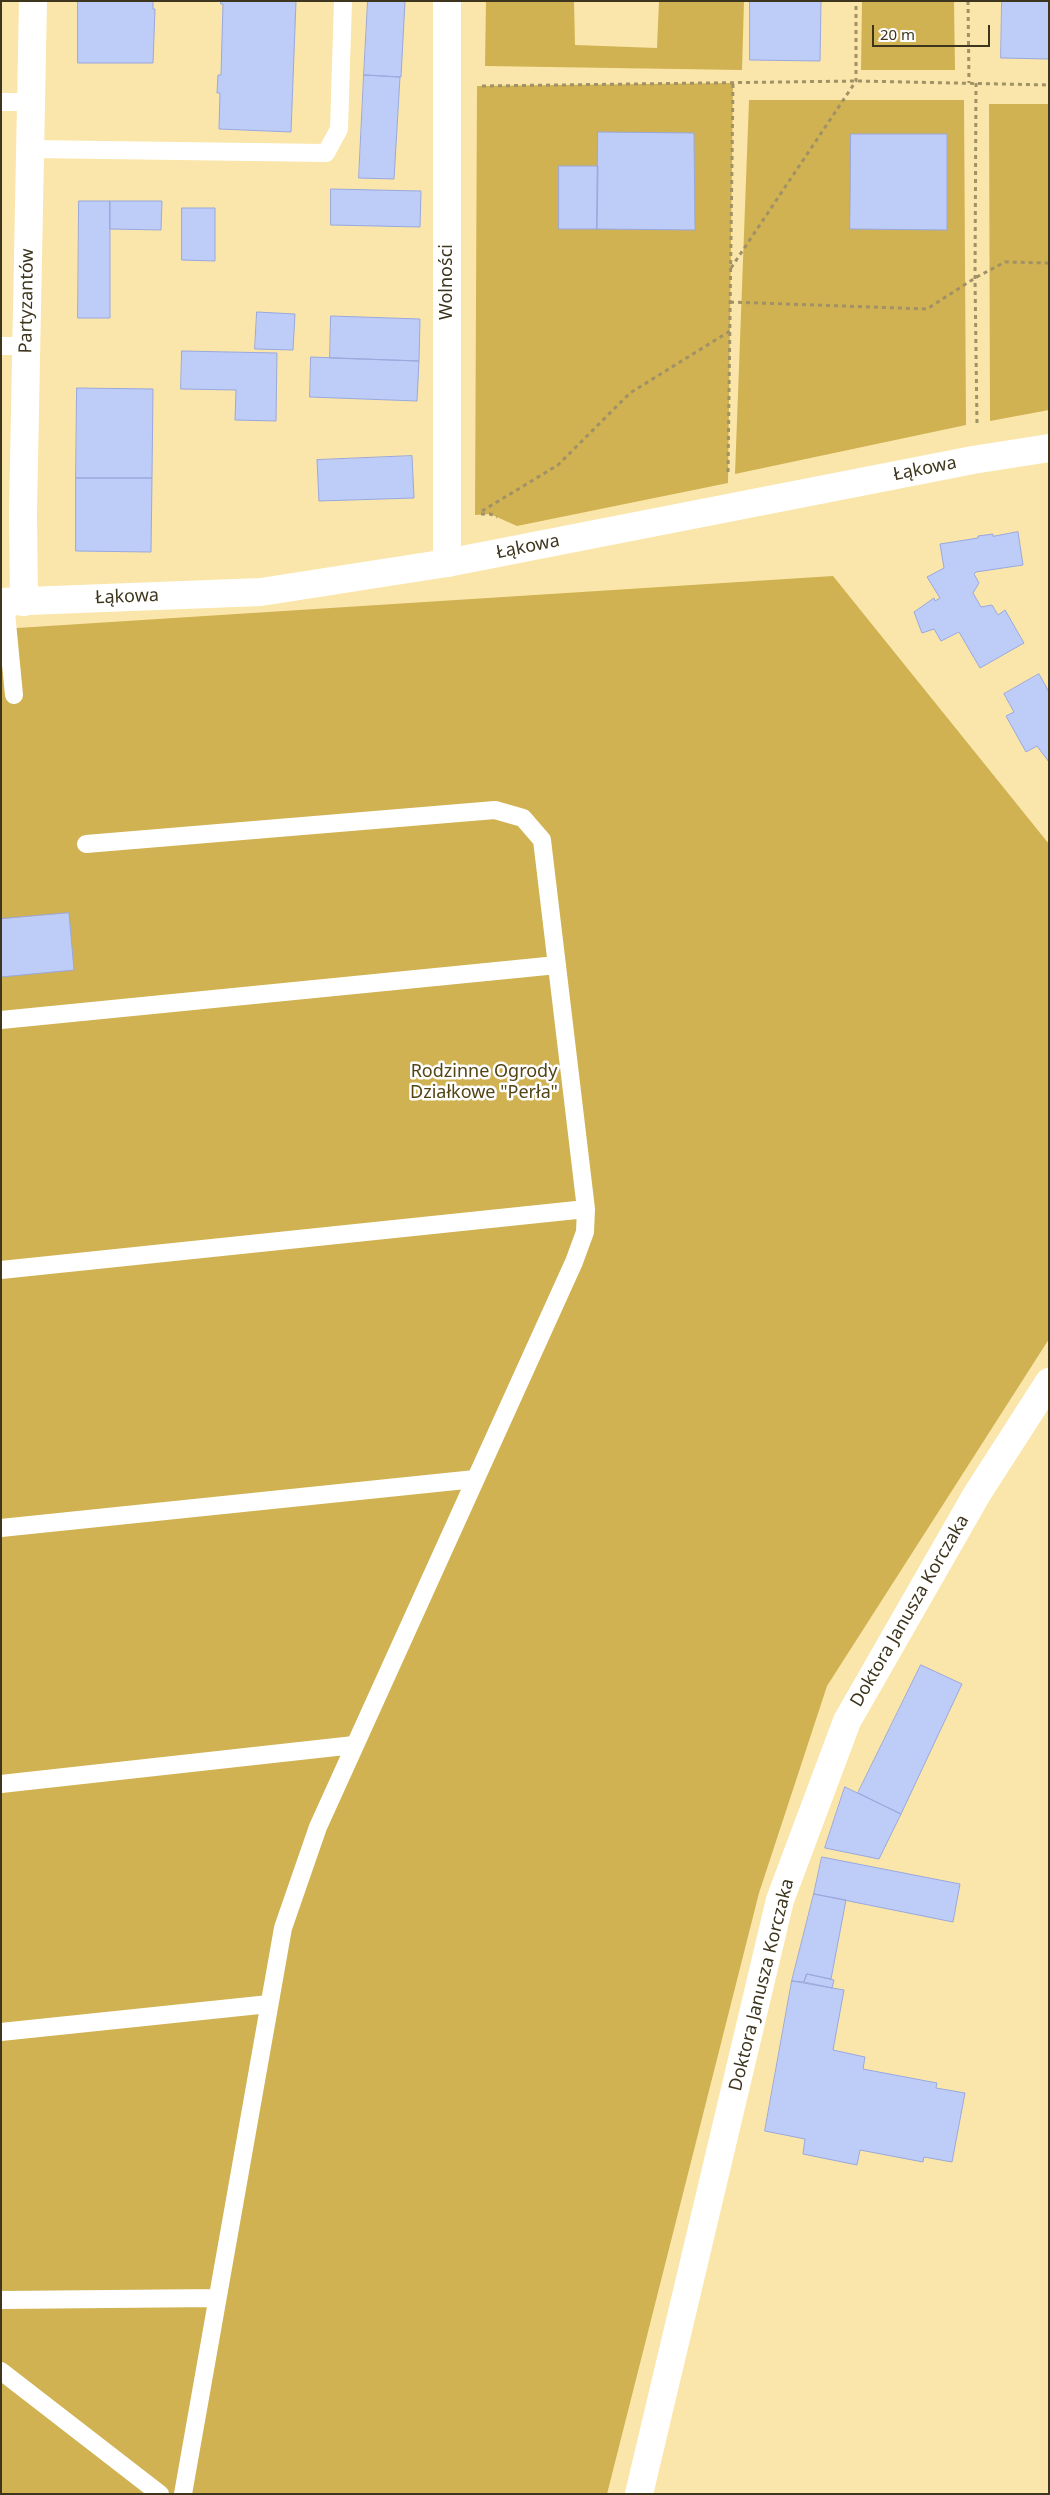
<!DOCTYPE html>
<meta charset="utf-8">
<style>
body{margin:0}
#map{position:relative;width:1050px;height:2495px;overflow:hidden;background:#fae6aa;font-family:"Noto Sans",sans-serif}
canvas{display:block}
.frame{position:absolute;inset:0;border:2px solid #3d351d;pointer-events:none}
.scale{position:absolute;left:872px;top:25px;width:118px;height:22px;box-sizing:border-box;border:2px solid #3d351d;border-top:0;padding-left:6px;font-size:15px;line-height:18px;white-space:nowrap;color:#3d351d;-webkit-text-stroke:4px #fff;paint-order:stroke}
</style>
<div id="map">
<canvas width="1050" height="2495"></canvas>
<div class="frame"></div>
<div class="scale">20 m</div>
</div>
<script>
const g = document.querySelector('canvas').getContext('2d');
g.lineJoin = 'round';
function fillPath(path, color) {
  g.fillStyle = color;
  g.fill(path, 'evenodd');
}
function stroke(path, color, width, dash) {
  g.strokeStyle = color;
  g.lineWidth = width;
  g.lineCap = dash ? 'butt' : 'round';
  g.setLineDash(dash || []);
  g.stroke(path);
}
function write(font, color, halo, rows, align = 'center') {
  g.font = font + ' "Noto Sans",sans-serif';
  g.lineWidth = 5;
  g.setLineDash([]);
  g.textBaseline = 'middle';
  g.strokeStyle = halo;
  g.fillStyle = color;
  for (const [text, x, y, turn = 0] of rows) {
    g.save();
    g.translate(x, y);
    g.rotate((+turn || 0) * Math.PI / 180);
    g.textAlign = isNaN(turn) ? turn : align;
    if (halo) g.strokeText(text, 0, 0);
    g.fillText(text, 0, 0);
    g.restore();
  }
}
const green = new Path2D(`
 M486,1H574L575,45L657,48L659,1H744L742,70L485,66Z
 M862,1H954L955,70H861Z
 M733,83L728,483L517,526L490,514L475,515L477,86Z
 M749,100H964L966,425L735,474Z
 M989,104H1049V410L990,421Z
 M833,576L1049,844V1339L827,1686L759,1893L607,2494H1V629Z`);
const building = new Path2D(`
 M78,1H153V9H155L153,63H78Z
 M221,1H296L291,132L219,129L220,93H217L218,75H221L223,4H221Z
 M368,1H405L401,77L364,75Z
 M750,1H821L820,61L750,60Z
 M1002,1H1049V59L1001,58Z
 M364,75L400,77L394,179L359,178Z
 M598,132L694,133L695,230L597,229Z
 M851,134H947V230L850,229Z
 M559,166H598L597,229H559Z
 M331,189L421,191L420,227L331,225Z
 M79,201H110V318H78Z
 M110,201H162L161,230L110,229Z
 M182,208H215V261L182,260Z
 M257,312L295,314L293,350L255,349Z
 M331,316L420,319L419,361L330,358Z
 M182,351L277,353L276,421L235,420L236,390L181,389Z
 M311,357L419,361L417,401L310,397Z
 M77,388L153,389L152,478H76Z
 M412,456L414,498L319,501L317,460Z
 M76,478H152L151,552L76,551Z
 M1018,532L1023,565L976,572L974,574L979,583L973,593L981,607L992,605L998,615L1005,610L1024,643L980,668L959,632L941,641L934,629L922,633L914,612L934,598L935,601L940,598L927,577L944,568L940,544L978,538V536L993,534V536Z
 M1039,674L1049,692V762L1037,746L1026,752L1006,716L1014,712L1004,694Z
 M69,913L74,970L1,977V919Z
 M921,1665L962,1684L901,1814L858,1793Z
 M845,1787L901,1814L879,1859L825,1848Z
 M822,1857L960,1884L953,1922L814,1894Z
 M814,1894L846,1900L831,1979L807,1974L804,1982L792,1981Z
 M807,1974L834,1980L832,1988L804,1982Z
 M792,1981L844,1990L833,2050L865,2057L863,2069L937,2083L936,2088L965,2093L952,2162L924,2157L923,2162L860,2150L857,2165L803,2154L805,2139L765,2131Z`);
const path = new Path2D(`
 M968,1L969,83
 M976,83L975,278L977,425
 M482,86L856,81L1049,85
 M731,268L856,81V1
 M730,302L927,309L975,278L1005,262L1049,263
 M728,472L733,83
 M482,511L558,465L630,393L730,331
 M481,514H490L497,517`);
const lane = new Path2D(`
 M1,102H31
 M30,149L326,153L339,129L343,1
 M1,346H26
 M5,602L14,695
 M86,844L495,810L523,818L542,840L586,1209L585,1232L574,1262L318,1827L283,1928L183,2494
 M1,1020L557,965
 M1,1270L586,1209
 M1,1528L475,1479
 M1,1784L354,1745
 M1,2032L269,2004
 M1,2300L217,2298
 M1,2371L160,2494`);
const street = new Path2D(`
 M447,563V1
 M24,602L23,513L33,1`);
const secondary = new Path2D(`
 M1,602L261,592L447,563L973,460L1049,448
 M639,2494L780,1900L847,1721L977,1494L1049,1382`);
const streetNames = [
 ["Wolności",447,282,-90],
 ["Partyzantów",27,301,-89],
 ["Łąkowa",925,469,-11],
 ["Łąkowa",528,547,-11],
 ["Łąkowa",127,597,-2],
 ["Doktora Janusza Korczaka",910,1611,-60],
 ["Doktora Janusza Korczaka",762,1985,-76]
];
const parkNames = [
 ["Rodzinne Ogrody",484,1072],
 ["Działkowe \"Perła\"",484,1093]
];
fillPath(green, '#d0b252');
fillPath(building, '#beccf8');
stroke(building, '#99a8de', 1);
stroke(path, '#a09167', 3, [4, 4]);
stroke(lane, '#fff', 18);
stroke(street, '#fff', 28);
stroke(secondary, '#fff', 28);
write('18px', '#3d351d', '#fff', streetNames);
write('18px', '#534414', '#fff', parkNames);
</script>
